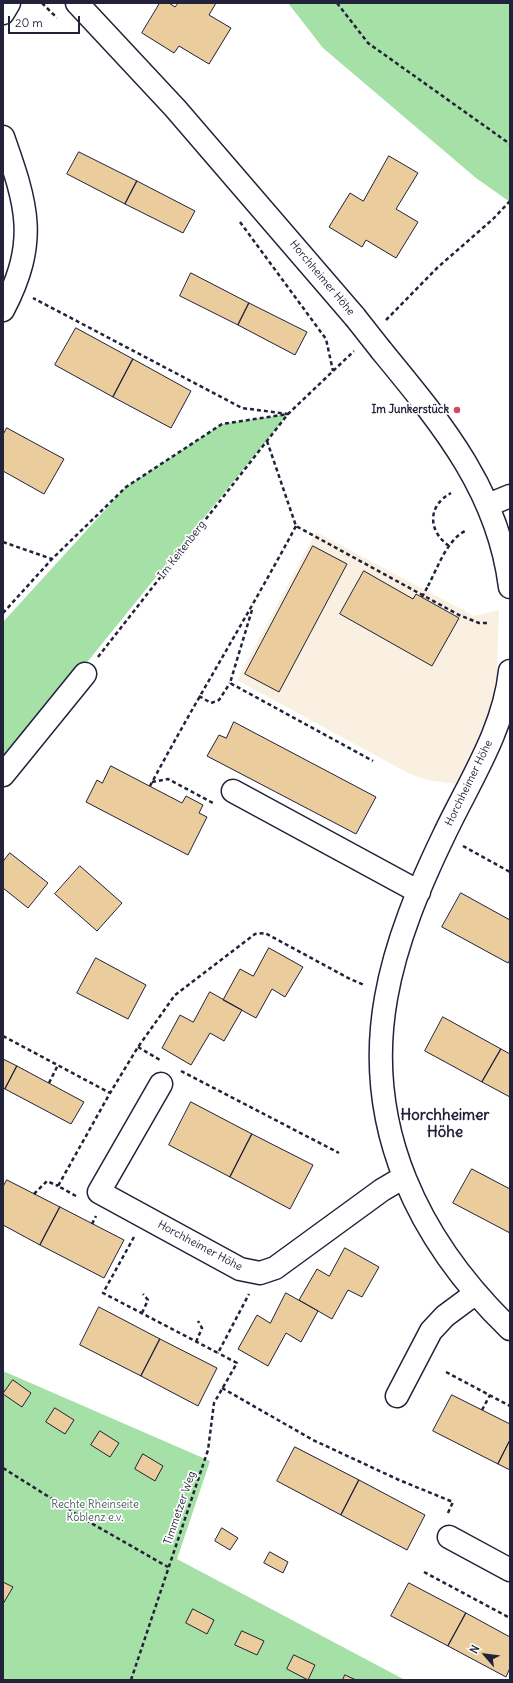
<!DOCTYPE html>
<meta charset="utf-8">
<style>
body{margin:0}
#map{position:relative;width:513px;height:1683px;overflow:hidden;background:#fff;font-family:Delius,sans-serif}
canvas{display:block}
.frame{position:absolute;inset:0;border:4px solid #22223b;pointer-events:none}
.north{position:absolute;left:465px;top:1635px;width:40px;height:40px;-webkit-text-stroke:3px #fff;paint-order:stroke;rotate:298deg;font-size:11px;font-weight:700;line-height:16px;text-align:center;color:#22223b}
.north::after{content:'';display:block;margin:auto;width:14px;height:18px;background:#22223b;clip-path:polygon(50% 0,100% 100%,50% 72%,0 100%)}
.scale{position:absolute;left:8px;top:16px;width:72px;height:18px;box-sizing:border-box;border:2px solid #22223b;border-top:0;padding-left:5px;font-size:12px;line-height:14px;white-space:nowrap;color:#22223b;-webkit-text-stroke:3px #fff;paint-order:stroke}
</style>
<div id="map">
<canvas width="513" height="1683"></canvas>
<div class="frame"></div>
<div class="north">N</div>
<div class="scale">20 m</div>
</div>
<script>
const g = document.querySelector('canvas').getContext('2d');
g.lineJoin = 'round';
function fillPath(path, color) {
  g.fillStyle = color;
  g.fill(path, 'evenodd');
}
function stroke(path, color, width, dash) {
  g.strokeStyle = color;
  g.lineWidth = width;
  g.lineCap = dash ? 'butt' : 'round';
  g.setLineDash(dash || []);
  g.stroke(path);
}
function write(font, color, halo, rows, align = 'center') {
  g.font = font + ' Delius,sans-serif';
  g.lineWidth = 3.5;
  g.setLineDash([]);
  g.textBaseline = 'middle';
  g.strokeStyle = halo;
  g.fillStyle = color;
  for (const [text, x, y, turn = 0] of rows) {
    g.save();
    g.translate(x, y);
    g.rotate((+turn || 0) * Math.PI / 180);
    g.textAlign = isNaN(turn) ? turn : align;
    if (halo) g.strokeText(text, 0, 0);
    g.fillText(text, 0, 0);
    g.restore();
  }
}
const built = new Path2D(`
 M316,532L474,616L499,610L497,672L492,699L487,721L474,752L457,784L426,780L408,773L237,680Z`);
const green = new Path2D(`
 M288,3H510V202L476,178L323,48Z
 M288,414L3,766V622L126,487L222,424Z
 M3,1371L210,1461L177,1559L405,1680H3Z`);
const building = new Path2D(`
 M160,3H169L175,7L178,3H216L209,15L231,28L209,64L179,46L174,53L142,33Z
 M79,152L137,181L125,204L67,174Z
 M389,156L418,173L396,209L418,222L396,258L366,240L362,247L329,227L350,193L363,201Z
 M137,181L195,211L183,233L125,204Z
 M191,273L249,303L238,325L180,296Z
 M249,303L307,332L295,355L238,325Z
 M76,328L133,359L113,397L55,365Z
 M133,359L191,391L171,428L113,397Z
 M7,428L64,459L44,494L3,471V435Z
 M313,546L347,564L279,692L245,674Z
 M364,571L413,599L416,594L459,618L432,666L340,614Z
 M234,722L376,797L356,834L207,756L219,735L226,738Z
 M111,766L182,803L186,796L203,805L199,813L207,817L188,855L86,802L97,780L102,783Z
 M10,853L48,883L28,908L3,888V862Z
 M80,866L122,903L97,931L55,894Z
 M461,893L510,920V960L508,963L442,927Z
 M269,948L303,967L285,997L272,989L256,1018L223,1000L240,969L253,976Z
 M96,958L146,985L128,1019L77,993Z
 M210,992L242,1010L224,1041L210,1033L191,1065L162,1048L180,1015L193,1022Z
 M443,1017L501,1049L482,1082L425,1051Z
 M501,1049L510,1054V1097L482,1082Z
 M3,1059L17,1066L5,1089L3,1088Z
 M17,1066L84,1102L71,1124L5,1089Z
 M191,1102L252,1134L230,1177L169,1145Z
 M252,1134L313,1165L290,1209L230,1177Z
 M472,1169L510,1189V1233L453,1203Z
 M7,1180L60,1207L40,1245L3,1225V1187Z
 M60,1207L124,1240L104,1278L40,1245Z
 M345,1248L379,1267L362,1297L348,1290L332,1319L299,1300L317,1269L329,1276Z
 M286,1293L318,1311L301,1342L286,1333L268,1366L238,1349L257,1315L270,1323Z
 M99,1307L160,1339L141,1376L80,1345Z
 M160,1339L217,1368L198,1406L141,1376Z
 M13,1380L31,1393L22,1407L3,1394Z
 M452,1395L510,1424V1440L498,1464L433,1431Z
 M55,1408L74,1420L65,1434L46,1422Z
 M100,1431L119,1443L110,1457L91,1445Z
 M510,1440V1470L498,1464Z
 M295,1447L359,1480L341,1515L277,1481Z
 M143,1454L163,1466L155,1481L135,1469Z
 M359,1480L425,1515L407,1550L341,1515Z
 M222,1528L238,1538L230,1550L215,1541Z
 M270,1552L288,1562L283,1573L264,1563Z
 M3,1582L13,1587L3,1604Z
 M409,1583L466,1613L448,1646L391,1616Z
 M193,1609L214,1620L207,1634L186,1623Z
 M466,1613L510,1637V1668L506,1677L448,1646Z
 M242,1631L264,1641L257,1655L235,1645Z
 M294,1655L315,1665L308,1680L287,1669Z
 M345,1675L356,1680H343Z`);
const path = new Path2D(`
 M42,3L57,18
 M337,3L368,43L510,144
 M240,222L326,339L333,371
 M386,320L437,268L493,219L510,201
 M267,441L296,526L459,615L479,623H489
 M3,542L52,559L126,487L222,424L288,414L242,408L33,298
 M449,546C428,531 427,506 451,493
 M428,586C438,567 447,539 467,530
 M252,610L230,683L373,761
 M3,613L52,559
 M98,657L288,414L354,351
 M199,696L211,703L219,700L230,683
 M152,782L168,779L213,803
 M150,786C197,698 249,614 296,526
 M463,846L510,872
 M3,1036L110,1093
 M138,1047L160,1060
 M181,1071L339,1153
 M49,1083L58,1065
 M34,1194L47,1181L58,1186
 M76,1196L58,1186L110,1093L138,1047L175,995L255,934L265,933L350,979L364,985
 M92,1224L96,1216
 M134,1237L103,1293L218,1353L249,1294
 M142,1313L148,1300L143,1294
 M196,1342L202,1328L198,1321
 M446,1372L510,1406
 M222,1388L313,1440L399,1480L453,1502L447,1515
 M482,1410L490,1395
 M3,1468L84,1519L168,1567
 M424,1572L510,1618
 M131,1680L208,1450L214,1403L237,1363L218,1353`);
const minor = new Path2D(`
 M77,3L175,108L355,317
 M3,13L9,3
 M3,137C27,205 39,241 3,310
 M381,350C441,423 498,490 510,587
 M488,505L510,496
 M510,671C504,730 469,782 444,835C419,887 396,941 386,998C363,1128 419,1241 510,1329
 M3,775L85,674
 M233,791L419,892
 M161,1084L99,1192L240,1269L260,1273L275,1268L382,1190L404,1177
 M397,1396L431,1331L445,1316L476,1293
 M449,1537L510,1570`);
const pathBridge = new Path2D(`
 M422,597L428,586`);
const minorBridge = new Path2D(`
 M355,317L381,350`);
const markers = [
 [457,410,4,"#d1495b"]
];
const streetNames = [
 ["Horchheimer Höhe",322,278,50],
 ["Im Keitenberg",182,550,-52],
 ["Horchheimer Höhe",469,783,-64],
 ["Horchheimer Höhe",200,1246,28],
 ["Timmetzer Weg",180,1508,-71]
];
const poiNames = [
 ["Im Junkerstück",449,410]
];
const parkNames = [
 ["Rechte Rheinseite",95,1505],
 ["Koblenz e.v.",95,1518]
];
const districtNames = [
 ["Horchheimer",445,1116],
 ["Höhe",445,1133]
];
fillPath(built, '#f9f0e2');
fillPath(green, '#a5e0a6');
fillPath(building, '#eacc9d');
stroke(building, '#22223b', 1);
stroke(minor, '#22223b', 25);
stroke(path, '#22223b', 2.5, [4, 3]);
stroke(minor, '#fff', 22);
stroke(minorBridge, '#22223b', 25, []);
stroke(pathBridge, '#22223b', 2.5, [4, 3]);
stroke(minorBridge, '#fff', 22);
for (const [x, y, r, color] of markers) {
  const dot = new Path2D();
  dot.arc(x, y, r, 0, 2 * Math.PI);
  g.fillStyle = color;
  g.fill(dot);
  stroke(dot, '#fff', 1.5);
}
write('11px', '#22223b', '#fff', streetNames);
write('bold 11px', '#22223b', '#fff', poiNames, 'right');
write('11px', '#495b5b', '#fff', parkNames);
write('bold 15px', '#22223b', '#fff', districtNames);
</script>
